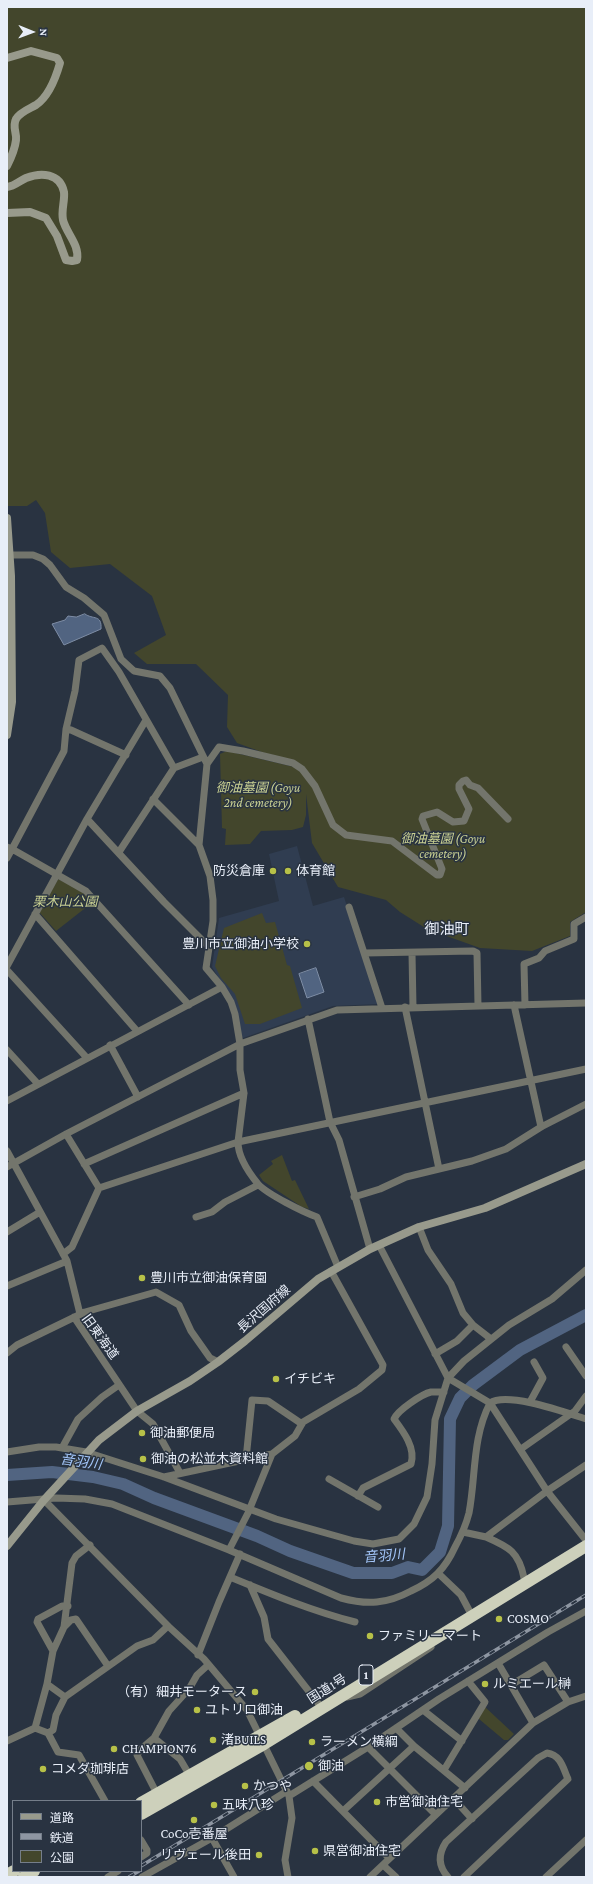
<!DOCTYPE html>
<meta charset="utf-8">
<style>
body{margin:0}
#map{position:relative;width:593px;height:1884px;overflow:hidden;background:#293341;font-family:"Crimson Pro","Noto Sans JP",serif}
canvas{display:block}
.frame{position:absolute;inset:0;border:8px solid #e8eef8;pointer-events:none}
.legend{position:absolute;left:12px;top:1800px;width:130px;height:72px;box-sizing:border-box;background:#293341;border:1px solid #757e8a;margin:0;padding:5px 7px;list-style:none;font-size:12px;color:#e8eef8}
.legend li{display:flex;align-items:center;gap:8px;height:20px}
.legend b{width:20px;border:1px solid #757e8a}
.north{position:absolute;left:12px;top:12px;width:40px;height:40px;-webkit-text-stroke:3px #293341;paint-order:stroke;rotate:91deg;font-size:11px;font-weight:700;line-height:16px;text-align:center;color:#e8eef8}
.north::after{content:'';display:block;margin:auto;width:14px;height:18px;background:#e8eef8;clip-path:polygon(50% 0,100% 100%,50% 72%,0 100%)}
</style>
<div id="map">
<canvas width="593" height="1884"></canvas>
<div class="frame"></div>
<ul class="legend">
<li><b style="height:5px;background:#989a8c"></b>道路</li>
<li><b style="height:5px;background:#8e96a2"></b>鉄道</li>
<li><b style="height:11px;background:#43462c"></b>公園</li>
</ul>
<div class="north">N</div>
</div>
<script>
const g = document.querySelector('canvas').getContext('2d');
g.lineJoin = 'round';
function fillPath(path, color) {
  g.fillStyle = color;
  g.fill(path, 'evenodd');
}
function stroke(path, color, width, dash) {
  g.strokeStyle = color;
  g.lineWidth = width;
  g.lineCap = dash ? 'butt' : 'round';
  g.setLineDash(dash || []);
  g.stroke(path);
}
function write(font, color, halo, rows, align = 'center') {
  g.font = font + ' "Crimson Pro","Noto Sans JP",serif';
  g.lineWidth = 3;
  g.setLineDash([]);
  g.textBaseline = 'middle';
  g.strokeStyle = halo;
  g.fillStyle = color;
  for (const [text, x, y, turn = 0] of rows) {
    g.save();
    g.translate(x, y);
    g.rotate((+turn || 0) * Math.PI / 180);
    g.textAlign = isNaN(turn) ? turn : align;
    if (halo) g.strokeText(text, 0, 0);
    g.fillText(text, 0, 0);
    g.restore();
  }
}
const built = new Path2D(`
 M297,846L313,906L344,897L379,1004L333,1006L243,1038L239,1035L229,995L212,967L219,918L279,901L269,854Z`);
const green = new Path2D(`
 M7,7H586V912L570,922V936L532,951L480,948L427,929L400,912L386,900L338,887L312,843L306,794V815L303,827L292,830L261,831L250,844L225,845L226,829L222,828L220,754L227,751L294,767H303L237,743L227,727L228,695L196,664H147L134,653L166,635L152,596L110,564L70,568L51,552L45,513L36,500L27,506H7Z
 M58,879L84,892L93,902L56,931L39,912Z
 M262,913L266,923L275,922L287,965L290,966L302,1008L260,1024H245L235,994L221,978L215,966L224,928Z
 M282,1155L292,1181L295,1180L309,1209L302,1207L263,1181L259,1175L273,1164L271,1161Z
 M484,1706L514,1734L508,1740H504L479,1719V1715Z`);
const water = new Path2D(`
 M85,614C93,620 102,614 101,629L64,645L52,624L65,620L68,616L76,617Z
 M316,968L324,992L307,998L299,974Z`);
const river = new Path2D(`
 M7,1475L52,1472L93,1477L123,1484L154,1498L257,1536L290,1551L353,1573H392L408,1567L422,1570L440,1552L448,1526L450,1419L460,1398L473,1385L520,1350L586,1315`);
const street = new Path2D(`
 M10,555H33L43,559L50,565L66,587L84,598L104,615L121,659L134,671L160,676L170,688L207,764
 M66,729L75,691L79,660L102,648L119,672L174,768L119,852
 M126,755L71,730L66,729L64,751L12,849L86,891L189,1005
 M174,768L203,757
 M153,799L199,845
 M87,819L164,902L209,947
 M7,847L12,849L7,858
 M349,907L382,1008
 M35,914L137,1031
 M365,953L473,951L477,953L478,1006
 M412,953L413,1007
 M7,966L87,819L146,720
 M7,970L87,1058
 M514,1005L541,1127
 M525,1005L524,964L539,958L545,951L574,939V924L586,917
 M405,1007L439,1169
 M308,1019L330,1122L339,1140L370,1249
 M110,1045L138,1097
 M7,1050L38,1084
 M7,1101L222,987
 M66,1134L99,1188
 M7,1151L67,1261L80,1314
 M84,1164L244,1093
 M7,1167L66,1134L240,1044L337,1010L586,1003
 M354,1197L380,1189L406,1177L472,1161L506,1149L541,1127L586,1104
 M196,1217L212,1212L225,1202L258,1185
 M419,1227L428,1250L451,1284L463,1313L473,1325L491,1339
 M7,1232L40,1212
 M379,1245L448,1378L490,1403L547,1491L585,1539
 M63,1254L72,1247L99,1188L238,1142L586,1069
 M338,1267L317,1217C303,1212 267,1194 258,1184C249,1173 238,1156 238,1142L244,1093L240,1070V1044L235,1014L231,1002L222,987L206,968L213,921V900L210,876L199,845L207,764L219,747L243,751L293,763L302,769L315,786L333,825L346,835L392,841L437,875H440L442,869L422,819L423,816L437,812L453,822L464,821L469,809L459,789V785L463,781L466,780L470,785L478,788L508,819
 M7,1286L67,1261
 M74,1317L137,1411L153,1424L180,1473
 M566,1347L586,1376
 M7,1353L17,1345L85,1312L156,1292L179,1305L191,1331L210,1358L218,1362
 M435,1354L457,1341L473,1325
 M530,1402L543,1378L534,1362
 M62,1448L78,1419L102,1397L119,1385
 M521,1449L575,1411L586,1396
 M7,1452L39,1447H56L86,1452L164,1477L276,1519L354,1541L373,1544L399,1539L414,1524L427,1497L432,1464L435,1420L448,1378L464,1361L509,1325L552,1299L586,1270
 M246,1459L252,1400L268,1401L302,1424
 M164,1477L272,1454L295,1436L303,1422L359,1389L382,1370L383,1365L331,1271
 M329,1479L378,1507
 M358,1496L363,1488L411,1464C416,1448 403,1431 394,1419C398,1410 422,1394 431,1392C435,1392 440,1392 444,1392
 M44,1500L168,1626L204,1659L247,1710L289,1796L292,1818L285,1860L288,1877
 M7,1502L56,1498L85,1499L112,1504L229,1550L341,1598C367,1605 387,1604 411,1591C433,1581 445,1569 455,1547C461,1536 466,1525 469,1513C476,1476 472,1438 490,1403C507,1391 567,1413 586,1419
 M463,1532L486,1537L547,1491L586,1465
 M486,1537C509,1547 519,1552 524,1578
 M229,1550L248,1513L272,1454
 M439,1574L461,1595L470,1612
 M230,1577C271,1594 312,1611 355,1622
 M250,1585L264,1617L268,1639L318,1703
 M68,1606H62L38,1619L37,1622L53,1651L64,1627L72,1563L76,1556L90,1545
 M64,1627L71,1620L76,1619L108,1666
 M53,1651L47,1684L65,1697
 M198,1655L219,1602L240,1554
 M498,1663L533,1723
 M511,1685L544,1665L568,1702
 M347,1697L360,1694L431,1647
 M423,1710L462,1741
 M35,1728L47,1684
 M396,1728L414,1746L465,1788
 M48,1733L58,1752L79,1755L105,1801
 M154,1738L140,1750L137,1755L154,1788
 M7,1741L35,1728L48,1733L53,1730L56,1715L65,1697L137,1646L153,1640L168,1626
 M368,1747L435,1814
 M444,1770L485,1702L468,1681
 M190,1776L180,1759L154,1738L169,1711L189,1689L197,1675L208,1665
 M313,1781L389,1858
 M289,1796L368,1747L439,1699L548,1632L586,1611
 M453,1798L472,1819
 M343,1811L414,1746
 M212,1838L234,1877
 M141,1840L147,1850V1853L141,1857
 M383,1865L396,1877
 M108,1877L118,1871
 M142,1877L212,1838L287,1791
 M370,1877L533,1723L568,1702L586,1696
 M448,1877C438,1866 438,1854 446,1842L538,1758L547,1753C561,1755 563,1768 568,1779L464,1877
 M546,1877L586,1840`);
const secondary = new Path2D(`
 M7,58L31,51L57,58L60,63C56,77 48,97 36,105C29,109 20,112 16,119C12,127 17,133 16,140C15,149 11,158 7,166
 M7,187C15,186 19,181 26,178C41,172 60,173 64,192C65,201 61,210 63,220C66,233 80,245 77,260L72,261L66,260L57,236L46,218L30,212L7,213
 M7,518L11,576L12,702L7,735
 M7,1546L44,1500L99,1440L137,1411L190,1381L218,1362L245,1341L318,1279L370,1249L419,1227L485,1208L586,1164`);
const highway = new Path2D(`
 M141,1803L295,1716
 M141,1814L264,1744L586,1546
 M7,1875L14,1871
 M24,1877L34,1871`);
const rail = new Path2D(`
 M141,1866L586,1595
 M129,1877L139,1871`);
const markers = [
 [273,871,4,"#b7c148"],
 [288,871,4,"#b7c148"],
 [307,944,4,"#b7c148"],
 [142,1278,4,"#b7c148"],
 [276,1379,4,"#b7c148"],
 [142,1433,4,"#b7c148"],
 [143,1459,4,"#b7c148"],
 [499,1619,4,"#b7c148"],
 [370,1636,4,"#b7c148"],
 [485,1684,4,"#b7c148"],
 [255,1692,4,"#b7c148"],
 [197,1710,4,"#b7c148"],
 [213,1740,4,"#b7c148"],
 [312,1742,4,"#b7c148"],
 [114,1749,4,"#b7c148"],
 [309,1766,5,"#b7c148"],
 [43,1769,4,"#b7c148"],
 [245,1786,4,"#b7c148"],
 [377,1802,4,"#b7c148"],
 [214,1805,4,"#b7c148"],
 [194,1820,4,"#b7c148"],
 [315,1851,4,"#b7c148"],
 [259,1855,4,"#b7c148"]
];
const shields = [
 [366,1675,14]
];
const shieldNames = [
 ["1",366,1675]
];
const parkNames = [
 ["御油墓園 (Goyu",258,788],
 ["2nd cemetery)",258,803],
 ["御油墓園 (Goyu",443,839],
 ["cemetery)",443,854],
 ["栗木山公園",65,902]
];
const poiNames = [
 ["防災倉庫",265,871,"right"],
 ["体育館",296,871],
 ["豊川市立御油小学校",299,944,"right"],
 ["豊川市立御油保育園",150,1278],
 ["イチビキ",284,1379],
 ["御油郵便局",150,1433],
 ["御油の松並木資料館",151,1459],
 ["COSMO",507,1619],
 ["ファミリーマート",378,1636],
 ["ルミエール榊",493,1684],
 ["（有）細井モータース",247,1692,"right"],
 ["ユトリロ御油",205,1710],
 ["渚BUILS",221,1740],
 ["ラーメン横綱",320,1742],
 ["CHAMPION76",122,1749],
 ["御油",318,1766],
 ["コメダ珈琲店",51,1769],
 ["かつや",253,1786],
 ["市営御油住宅",385,1802],
 ["五味八珍",222,1805],
 ["CoCo壱番屋",194,1834,"center"],
 ["県営御油住宅",323,1851],
 ["リヴェール後田",251,1855,"right"]
];
const streetNames = [
 ["長沢国府線",264,1309,-41],
 ["旧東海道",100,1337,54],
 ["国道1号",327,1689,-32]
];
const waterNames = [
 ["音羽川",81,1462,8],
 ["音羽川",384,1556,-5]
];
const quarterNames = [
 ["御油町",447,929]
];
fillPath(built, '#303d51');
fillPath(green, '#43462c');
fillPath(water, '#516481');
stroke(water, '#7e8da5', 1);
stroke(river, '#516481', 12);
stroke(street, '#73756c', 7);
stroke(secondary, '#989a8c', 8);
stroke(highway, '#cdd0bb', 12);
stroke(rail, '#8e96a2', 3.5);
stroke(rail, '#293341', 2, [6]);
for (const [x, y, r, color] of markers) {
  const dot = new Path2D();
  dot.arc(x, y, r, 0, 2 * Math.PI);
  g.fillStyle = color;
  g.fill(dot);
  stroke(dot, '#293341', 1.5);
}
for (const [x, y, w] of shields) {
  const box = new Path2D();
  box.roundRect(x - w / 2, y - 10, w, 20, 3);
  g.fillStyle = '#293341';
  g.fill(box);
  stroke(box, '#e8eef8', 1);
}
write('bold 12px', '#e8eef8', null, shieldNames);
write('italic 13px', '#c9d092', '#293341', parkNames);
write('13px', '#e8eef8', '#293341', poiNames, 'left');
write('13px', '#e8eef8', '#293341', streetNames);
write('italic 14px', '#a3c6f9', '#293341', waterNames);
write('15px', '#e8eef8', '#293341', quarterNames);
</script>
